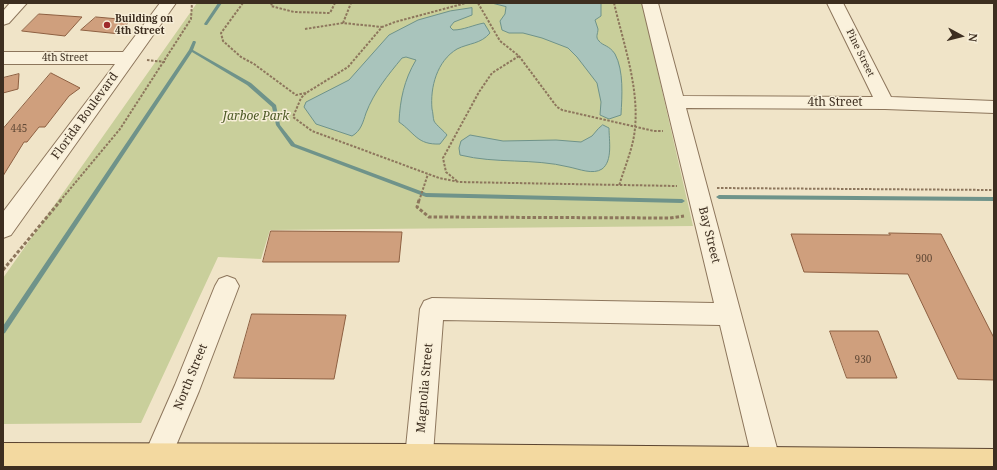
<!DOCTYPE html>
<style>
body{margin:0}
#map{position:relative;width:997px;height:470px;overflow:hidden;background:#f0e4c8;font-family:"Noto Serif",serif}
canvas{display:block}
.frame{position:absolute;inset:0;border:4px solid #3d2e20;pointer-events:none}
.north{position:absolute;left:941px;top:16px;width:40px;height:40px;-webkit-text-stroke:3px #f7eed8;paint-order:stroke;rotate:97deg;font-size:11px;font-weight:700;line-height:16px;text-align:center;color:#3d2e20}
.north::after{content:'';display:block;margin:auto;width:14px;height:18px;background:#3d2e20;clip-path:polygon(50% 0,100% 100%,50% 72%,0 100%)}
</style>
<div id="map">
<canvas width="997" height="470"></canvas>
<div class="frame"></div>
<div class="north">N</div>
</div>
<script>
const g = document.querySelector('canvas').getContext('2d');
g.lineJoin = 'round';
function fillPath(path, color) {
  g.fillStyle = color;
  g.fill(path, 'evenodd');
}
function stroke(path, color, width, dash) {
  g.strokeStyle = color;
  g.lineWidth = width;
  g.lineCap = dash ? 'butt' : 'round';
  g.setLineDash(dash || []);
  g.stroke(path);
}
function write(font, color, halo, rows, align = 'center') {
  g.font = font + ' "Noto Serif",serif';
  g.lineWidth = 3;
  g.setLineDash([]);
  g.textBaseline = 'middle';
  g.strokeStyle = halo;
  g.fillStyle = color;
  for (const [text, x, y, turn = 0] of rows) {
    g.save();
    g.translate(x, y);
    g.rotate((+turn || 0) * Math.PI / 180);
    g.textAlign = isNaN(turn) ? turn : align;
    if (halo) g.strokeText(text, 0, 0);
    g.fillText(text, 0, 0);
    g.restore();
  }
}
const green = new Path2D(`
 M197,3H642L693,226L270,230L261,259L218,257L141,423L3,424V278Z`);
const water = new Path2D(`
 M492,3H600L601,4V16L595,20C596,23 597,26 598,29C598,34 595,37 599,41C603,46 609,45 615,54C624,71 622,96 621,115L609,119L600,115L601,102L597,83L577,57L568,48L542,38L523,33H509L502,30L500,21L505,14L506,7Z
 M472,8V15L454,22L450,27L453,30C464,30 473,25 484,23L490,33C481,44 469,43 457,49C437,61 430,87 432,109C433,112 433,118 434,121C436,125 444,131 447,135L440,144C417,145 415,133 399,122C400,100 404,80 416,60L406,57L402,58C388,75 374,92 366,113C363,122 361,131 352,136L316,124L304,107L306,102L349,80L389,35L418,20L450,11Z
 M603,125L609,128C609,140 613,161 602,169C593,175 579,169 569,167C533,158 496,164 460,155L459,148L461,141L470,135L503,141L556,140L581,142L592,136L598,129Z`);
const stream = new Path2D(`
 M218,3H222L207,25H205L204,24Z
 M193,41H195L196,42L193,50L251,83L276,105L280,125L295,144L426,193L682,199L685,201L682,203L426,197L291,146L276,125L272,107L247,85L192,52L5,333L3,334V326L189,50Z
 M719,195L994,197V201L719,199L716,197Z`);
const building = new Path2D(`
 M39,14L82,17L65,36L22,31Z
 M96,17L130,20L120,34L81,30Z
 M51,73L80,88L69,96L45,127H39L27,142H24L3,176V129Z
 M19,74L18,89L3,93V78Z
 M271,231L402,232L399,262H263Z
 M889,233L941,234L994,338V380L958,379L908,274L804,272L791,234L890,235Z
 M252,314L346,315L334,379L234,378Z
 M830,331H878L897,378H847Z`);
const pathFar1 = new Path2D(`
 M243,3L221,33L223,41L241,57L254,64L296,95L306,93L348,67L382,27L395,22L466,3
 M272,3L271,6L294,12L330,13L335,3
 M478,3L500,41L519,56L557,107L562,110L654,131H663
 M614,3C624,46 641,92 634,136C631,153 624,169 619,186
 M343,23L351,3
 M305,29L343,23L382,27
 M147,60L165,62
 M306,93L301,98L293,117L312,131L439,178L459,182L677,186
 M457,181L446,172L443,158L479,92L492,73L519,56
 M717,188L994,190
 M60,201L120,129L191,19L192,3
 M419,201L428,174`);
const path = new Path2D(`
 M419,200L417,207L429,217L670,218L684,216
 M3,270L61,200`);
const minor = new Path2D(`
 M10,3H27L9,23L3,25V11Z
 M160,3H176L11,235L3,238V212L115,64H3V52H123Z
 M642,3H658L683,96L873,97L827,3H843L891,97L994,101V113L885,109L686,108L782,467H754L720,325L443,320L432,467H404L420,309L424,301L432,298L714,303Z
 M227,276L235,279L239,286L199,391L167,467H139L175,385L215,286L219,279Z`);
const major = new Path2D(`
 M3,443L418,444L994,449V467H3Z`);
const markers = [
 [107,25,4,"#9e2a2b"]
];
const farPoinames = [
 ["Building on",115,19],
 ["4th Street",115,31]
];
const farStreetnames = [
 ["Pine Street",860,53,64],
 ["4th Street",65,58]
];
const numberNames = [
 ["445",19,129],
 ["900",924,259],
 ["930",863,360]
];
const streetNames = [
 ["4th Street",835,103],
 ["Florida Boulevard",85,116,-54],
 ["Bay Street",709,235,76],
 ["North Street",191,377,-68],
 ["Magnolia Street",425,388,-85]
];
const parkNames = [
 ["Jarboe Park",256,117]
];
fillPath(green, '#c9cf9b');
fillPath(water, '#a9c4bc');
stroke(water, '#6f938a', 1);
fillPath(stream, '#6f938a');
fillPath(building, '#cf9f7d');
stroke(building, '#8d5f41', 1);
stroke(minor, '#8d765c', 2);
stroke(major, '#5b4430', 2);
stroke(pathFar1, '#8d765c', 2, [2.5, 1.5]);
stroke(path, '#8d765c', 3, [3.5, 2]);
fillPath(minor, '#faf1dc');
fillPath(major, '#f3d9a0');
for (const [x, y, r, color] of markers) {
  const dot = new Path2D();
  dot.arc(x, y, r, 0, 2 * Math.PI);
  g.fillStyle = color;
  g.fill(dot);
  stroke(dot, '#f7eed8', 1.5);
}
write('bold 10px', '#3d2e20', '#f7eed8', farPoinames, 'left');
write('10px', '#3d2e20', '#f7eed8', farStreetnames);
write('10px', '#624a37', null, numberNames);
write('12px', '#3d2e20', '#f7eed8', streetNames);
write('italic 12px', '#4d5a26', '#f7eed8', parkNames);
</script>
